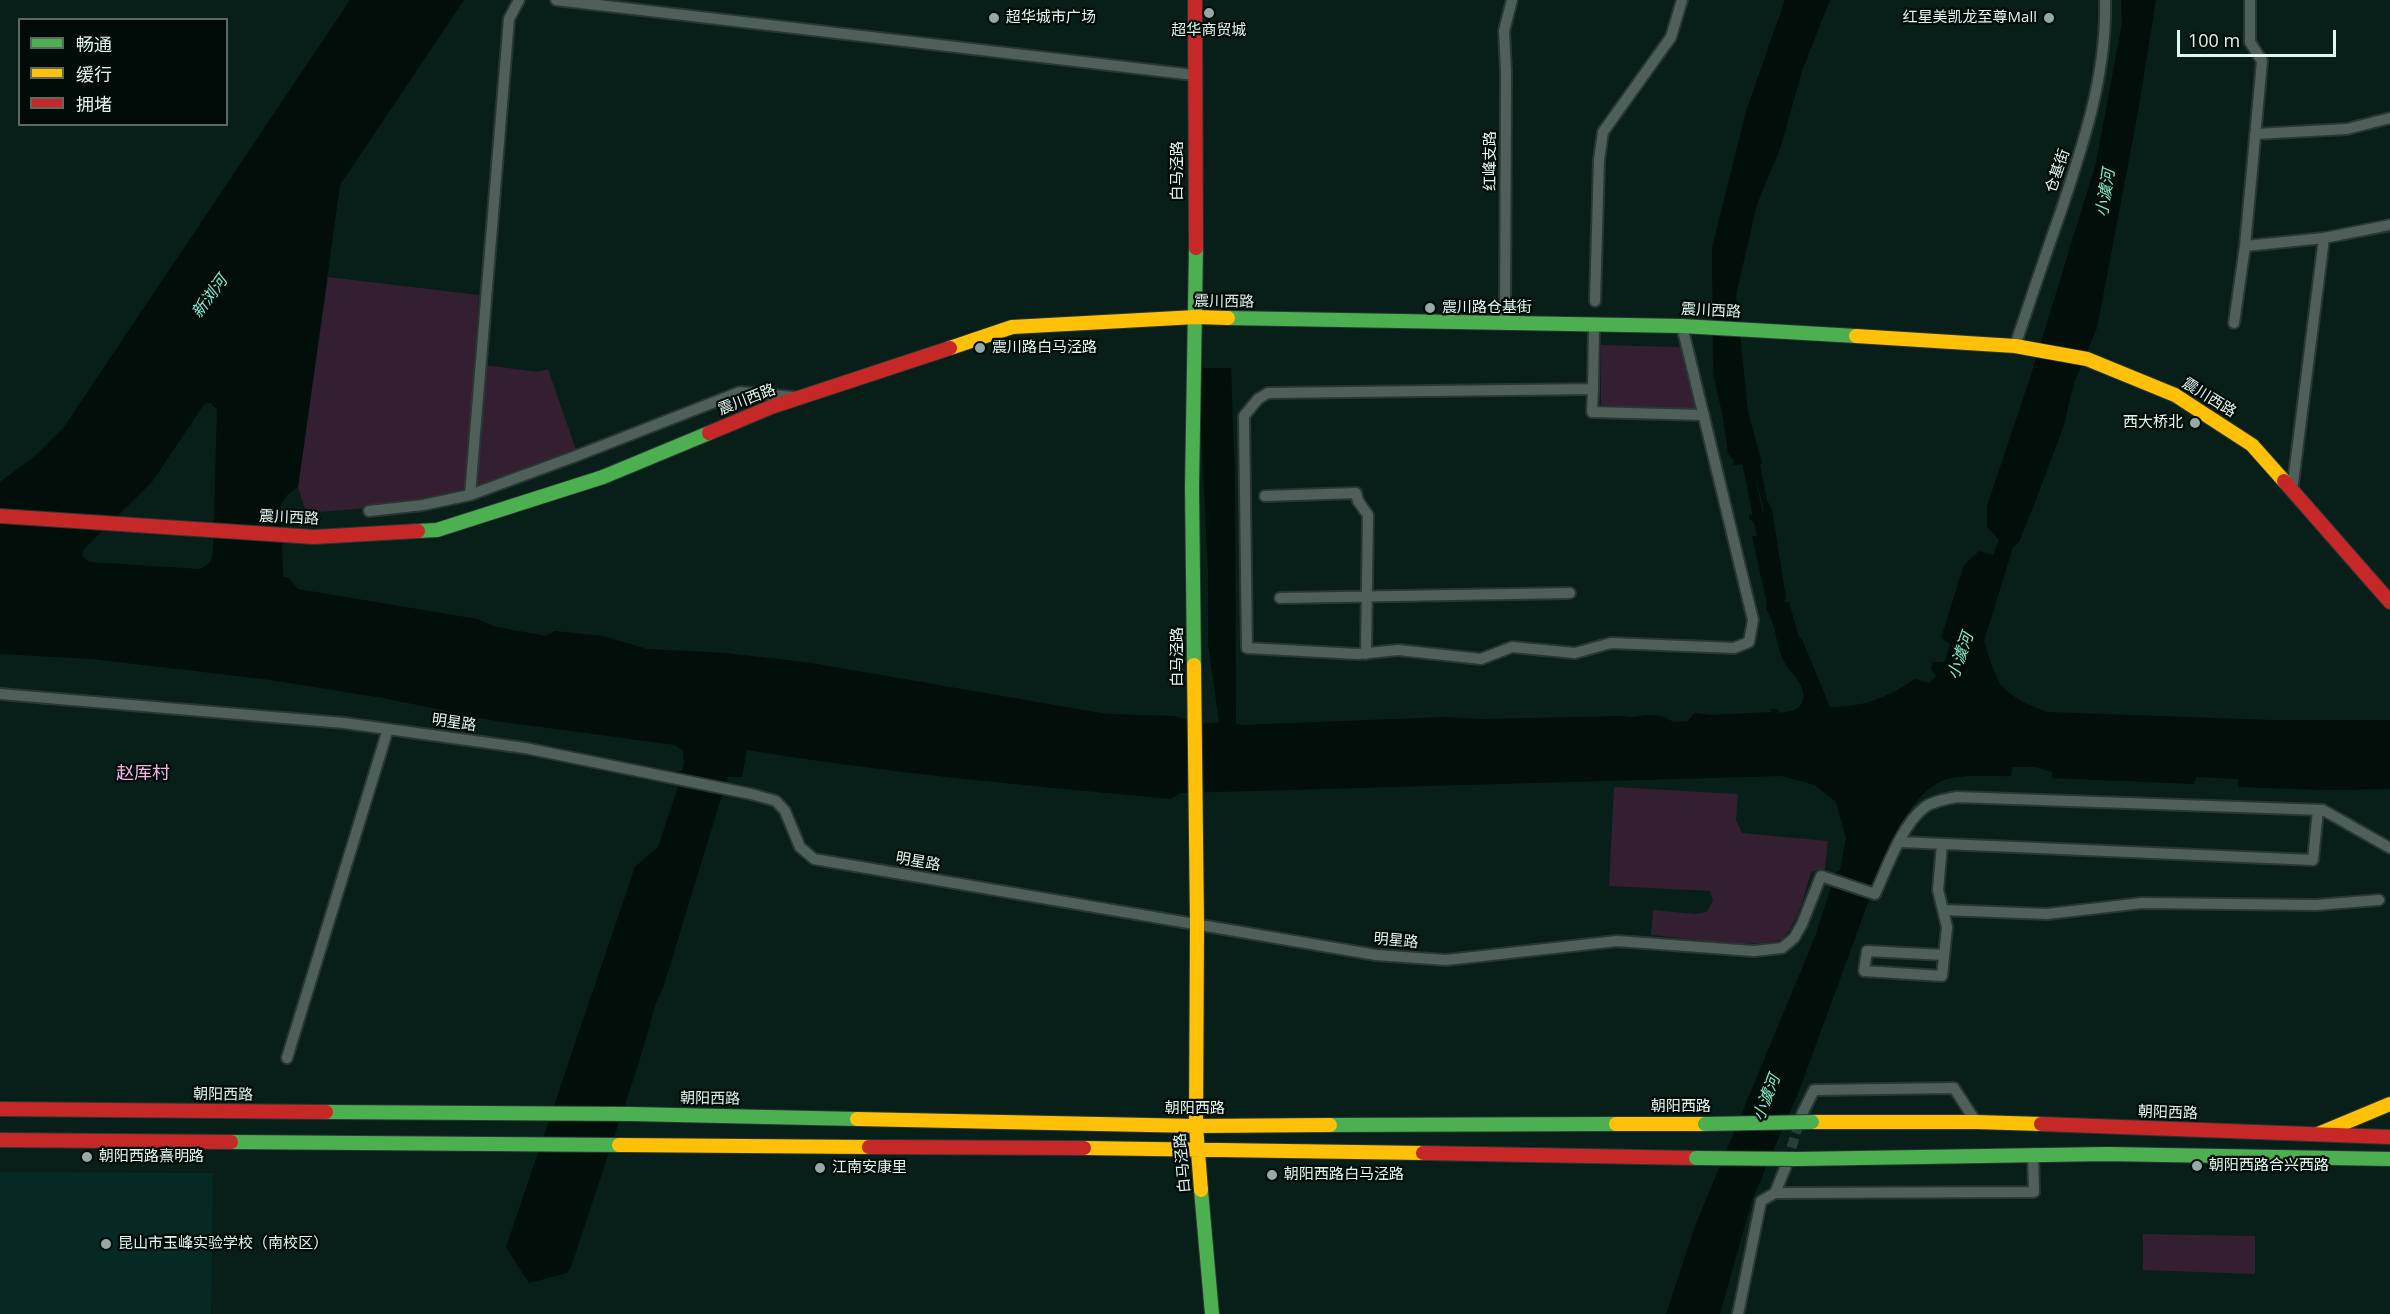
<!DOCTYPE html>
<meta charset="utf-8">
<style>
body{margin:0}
#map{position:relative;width:2390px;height:1314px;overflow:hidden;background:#081e19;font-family:"Open Sans","Noto Sans SC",sans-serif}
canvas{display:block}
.legend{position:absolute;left:18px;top:18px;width:210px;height:108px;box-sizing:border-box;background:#010c09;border:2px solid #5b6a65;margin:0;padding:8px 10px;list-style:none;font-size:18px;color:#e2f6f0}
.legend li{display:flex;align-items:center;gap:12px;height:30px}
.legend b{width:30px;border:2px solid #5b6a65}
.scale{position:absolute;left:2177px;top:30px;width:159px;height:27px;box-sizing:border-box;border:3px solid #e2f6f0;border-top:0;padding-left:8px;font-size:18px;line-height:21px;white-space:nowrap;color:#e2f6f0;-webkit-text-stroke:4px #010c09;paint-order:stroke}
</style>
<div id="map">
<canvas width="2390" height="1314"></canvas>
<ul class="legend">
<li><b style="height:8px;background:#4caf50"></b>畅通</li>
<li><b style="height:8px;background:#ffc107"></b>缓行</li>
<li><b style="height:8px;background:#c62828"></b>拥堵</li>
</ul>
<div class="scale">100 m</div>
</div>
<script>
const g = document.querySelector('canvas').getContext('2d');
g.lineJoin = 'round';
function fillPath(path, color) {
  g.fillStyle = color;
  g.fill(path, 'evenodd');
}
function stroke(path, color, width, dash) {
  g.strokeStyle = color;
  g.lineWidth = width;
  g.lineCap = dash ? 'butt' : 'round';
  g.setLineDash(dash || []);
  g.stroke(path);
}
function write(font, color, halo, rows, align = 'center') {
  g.font = font + ' "Open Sans","Noto Sans SC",sans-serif';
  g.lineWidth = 4.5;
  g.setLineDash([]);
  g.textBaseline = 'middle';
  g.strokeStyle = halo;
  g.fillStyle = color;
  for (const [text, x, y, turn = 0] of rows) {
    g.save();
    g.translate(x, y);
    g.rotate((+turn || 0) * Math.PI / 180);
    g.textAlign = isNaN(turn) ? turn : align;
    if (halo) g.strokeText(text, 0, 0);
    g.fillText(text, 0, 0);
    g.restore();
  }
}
const built = new Path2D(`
 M0,1172L213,1173L211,1314H0Z`);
const green = new Path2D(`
 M328,277L479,295L465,491L369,508L306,513L298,487Z
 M1601,345L1681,347L1697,407L1685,410L1601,405Z
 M485,365L538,372L548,369L576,450L476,488Z
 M1614,787L1738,794L1736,820L1742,833L1828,841L1825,869L1811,872C1806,890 1797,928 1781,939C1762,950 1677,937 1651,935L1653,910L1695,914L1707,912L1713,900L1710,891L1609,886Z
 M2143,1234L2255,1236V1274L2143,1270Z`);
const water = new Path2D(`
 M350,0H464L340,185L298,487L287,495L281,505L283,577L289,578L298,589L477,619L497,627L546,636L555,631L603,636L647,649L726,653L811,663L1107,714L1174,716L1202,724L1219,722L1208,643V571L1198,368H1231L1235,483L1236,724L1242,725L1444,717L1484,719L1622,716L1632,717L1648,715L1660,716L1674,722L1688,721L1694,713L1712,715L1771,712V709H1776L1780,713C1789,711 1800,711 1803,700C1807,686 1791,674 1785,663C1775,645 1777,625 1766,609L1767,603L1752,537L1757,535L1754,522L1749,519V515L1764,511L1752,463L1734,465L1733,459L1728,454L1723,417L1714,378L1713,360L1712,248L1746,111L1785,0H1830L1802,71L1781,146L1757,204L1736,295L1748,412L1762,463L1760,465L1767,500L1772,510L1786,598L1784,602H1789L1799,637L1802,639L1830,707C1865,707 1886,698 1915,679L1929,683L1936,676L1931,669L1933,662H1945L1950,644L1941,638L1964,565L1979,551L1993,555L1999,540L1987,527V506L2030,378L2096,163L2122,23L2121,0H2156L2138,112L2097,328L2074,383L2063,428L2035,502L2019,542L2013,547L1984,641L1992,667L2000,684L2010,694L2027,704L2047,712L2272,720H2390V789L2328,790L2238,787V779L2196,777L2194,784L2052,778V772L2036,767H2012L2011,776C1988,777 1958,772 1938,783C1906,800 1885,855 1871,887L1835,873L1840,870L1846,838L1836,802L1815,785L1782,776L1180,793L1171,799C1030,786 887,773 747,750L742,777H728L727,781L731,785L671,772L682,771L684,763L683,751L675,745L496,721L383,698L264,679L91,659L0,654V482L34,457L64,427ZM205,403H211L217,410L213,550C212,561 209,566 199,569L90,562L85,559L82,554L84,549L152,482Z
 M678,787L722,795L663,988L656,1003L639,1062L571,1267L567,1273L529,1283L506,1247L635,867L658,847Z
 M1831,887L1869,900L1799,1091L1752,1200L1720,1314H1666L1695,1226L1815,937Z`);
const canal = new Path2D(`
 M1745,452L1760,525`);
const streetTunnel = new Path2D(`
 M1787,1162L1801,1117`);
const street = new Path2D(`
 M556,0L1194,75
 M2250,0V42L2262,61L2245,246L2324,238L2292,491
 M2255,134L2347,129L2390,118
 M2324,238L2390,225
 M1595,301L1599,160L1603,132L1671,37L1682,0
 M1505,323L1506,71L1504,31L1512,0
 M2234,323L2245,246
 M1594,324L1593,389L1268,393L1258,399L1244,416L1247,648L1358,654L1398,650L1481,659L1512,647L1575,653L1611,643L1734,648L1749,642L1753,620L1682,326
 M2015,346C2030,301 2045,256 2061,211C2084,142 2107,73 2105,0
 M1593,389L1592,412L1704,415
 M470,495L509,19L519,0
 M1265,496L1356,493L1358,501L1368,515L1366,654
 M369,511L423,505L470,495L576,456L740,392L794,397
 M1280,598L1570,593
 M0,694L344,723L525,748L751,794L776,801L785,811L800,847L814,859L1376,955L1446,960L1617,941L1754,951L1782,948L1794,938L1802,924L1821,876L1875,894C1887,868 1902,824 1925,807C1934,801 1946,799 1957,797L2323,810L2390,848
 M1900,842L2313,860L2318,810
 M1942,844L1938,890L1947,927L1942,976L1864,971L1867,951L1944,955
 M1943,910L2047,914L2142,903L2316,905L2379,900
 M287,1058L388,729
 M1802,1114L1814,1090L1954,1088L1976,1122
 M1775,1193L1786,1166
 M1738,1314L1761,1201L1775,1193L2034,1192L2033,1154`);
const fast = new Path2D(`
 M1228,318L1682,326L1856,336
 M418,531L437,530L603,477L709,433
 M1194,665L1192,487L1196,248
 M326,1112L631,1114L857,1119
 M1330,1125L1616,1124
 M231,1142L619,1145
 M1797,1159L2107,1154L2390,1159
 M1201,1190L1212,1314`);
const slow = new Path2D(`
 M1856,336L2015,346L2087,359L2175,395L2252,445L2284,481
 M950,348L1012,327L1196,317L1228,318
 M1194,665L1197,924L1196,1126L1201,1190
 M857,1119L1196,1126L1330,1125
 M1812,1122H1976L2041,1124
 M1616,1124H1705
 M2318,1134L2390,1104
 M619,1145L869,1147
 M1084,1148L1423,1153`);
const jam = new Path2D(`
 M1195,0L1196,248
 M709,433L771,407L950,348
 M2284,481L2390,602
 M0,516L314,537L418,531
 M0,1109L326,1112
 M2041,1124L2390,1137
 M0,1140L231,1142
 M869,1147L1084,1148
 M1423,1153L1696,1158`);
const fastBridge = new Path2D(`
 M1705,1124L1812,1122
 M1696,1158L1797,1159`);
const markers = [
 [1209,13,6,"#96aaa5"],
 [994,18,6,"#96aaa5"],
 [2049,18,6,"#96aaa5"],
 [1430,308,6,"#96aaa5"],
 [980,348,6,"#96aaa5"],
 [2195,423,6,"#96aaa5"],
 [87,1157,6,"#96aaa5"],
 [2197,1166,6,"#96aaa5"],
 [820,1168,6,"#96aaa5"],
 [1272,1175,6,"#96aaa5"],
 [106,1244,6,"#96aaa5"]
];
const poiNames = [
 ["超华城市广场",1006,18],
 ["红星美凯龙至尊Mall",2037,18,"right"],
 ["超华商贸城",1209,31,"center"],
 ["震川路仓基街",1442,308],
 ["震川路白马泾路",992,348],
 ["西大桥北",2183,423,"right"],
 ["朝阳西路熹明路",99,1157],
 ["朝阳西路合兴西路",2209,1166],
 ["江南安康里",832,1168],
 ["朝阳西路白马泾路",1284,1175],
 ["昆山市玉峰实验学校（南校区）",118,1244]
];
const streetNames = [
 ["红峰支路",1491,161,-90],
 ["白马泾路",1178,171,-90],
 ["仓基街",2058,171,-71],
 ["震川西路",1224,302,1],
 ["震川西路",1711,311,3],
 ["震川西路",2209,398,32],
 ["震川西路",747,400,-21],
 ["震川西路",289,518,3],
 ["白马泾路",1178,657,-90],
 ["明星路",454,723,8],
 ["明星路",918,862,10],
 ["明星路",1396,941,5],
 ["朝阳西路",223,1095,1],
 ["朝阳西路",710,1099,1],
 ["朝阳西路",1681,1107],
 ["朝阳西路",1195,1109],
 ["朝阳西路",2168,1113,2],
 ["白马泾路",1183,1163,-95]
];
const waterNames = [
 ["小澞河",2106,193,-81],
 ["新浏河",210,297,-54],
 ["小澞河",1961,656,-71],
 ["小澞河",1767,1098,-69]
];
const quarterNames = [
 ["赵厍村",143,774]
];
fillPath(built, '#052a23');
fillPath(green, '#331f2f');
fillPath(water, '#010e0a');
stroke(canal, '#010e0a', 10);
stroke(streetTunnel, '#293e39', 10, [10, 5]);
stroke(street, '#293633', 14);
stroke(fast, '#293633', 16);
stroke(slow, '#293633', 16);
stroke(jam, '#293633', 16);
stroke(street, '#4f5f5a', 10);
stroke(fast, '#4caf50', 14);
stroke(slow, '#ffc107', 14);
stroke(jam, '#c62828', 14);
stroke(fastBridge, '#293633', 16, []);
stroke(fastBridge, '#4caf50', 14);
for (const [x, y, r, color] of markers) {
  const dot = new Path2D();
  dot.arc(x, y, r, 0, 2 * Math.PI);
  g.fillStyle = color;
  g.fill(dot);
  stroke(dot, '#010c09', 2);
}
write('15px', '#e2f6f0', '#010c09', poiNames, 'left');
write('15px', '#e2f6f0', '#010c09', streetNames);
write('italic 16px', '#86edd4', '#010c09', waterNames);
write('18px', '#f6b2e1', '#010c09', quarterNames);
</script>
